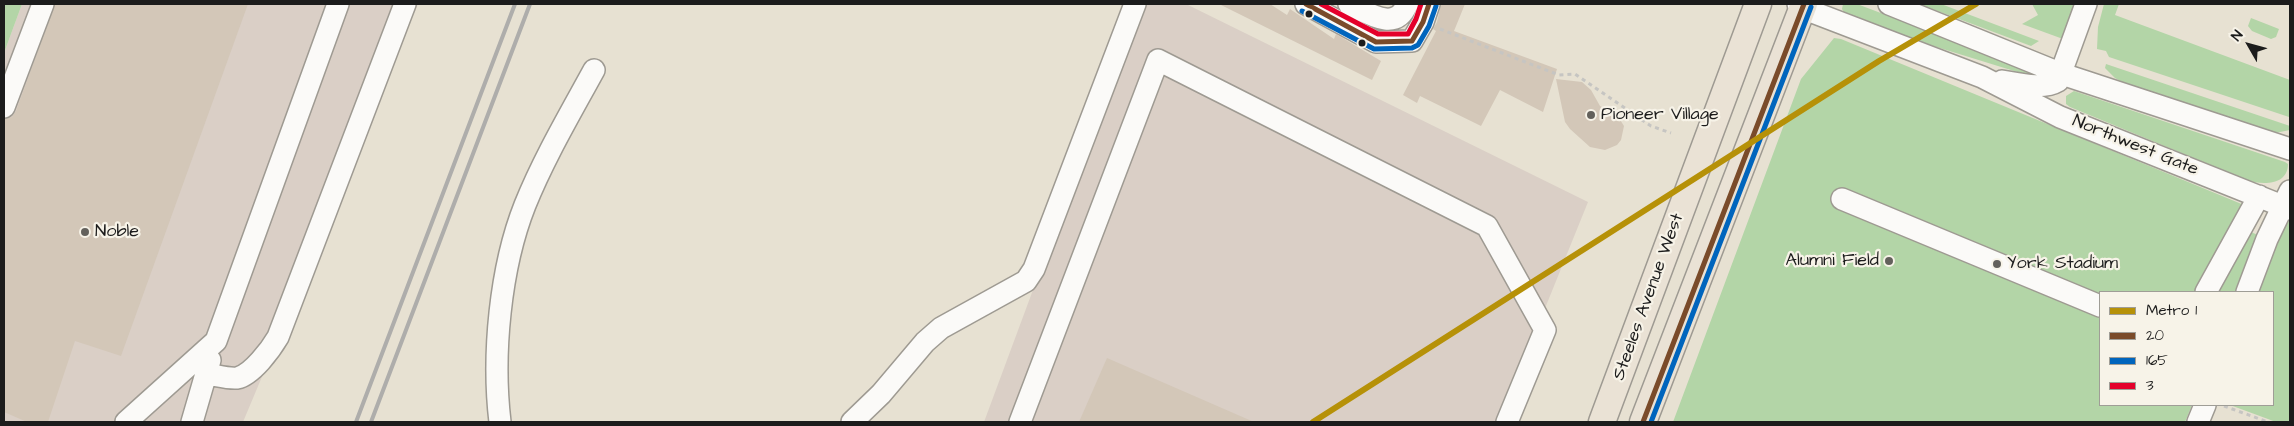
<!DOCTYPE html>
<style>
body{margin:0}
#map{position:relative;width:2294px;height:426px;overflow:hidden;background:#e7e1d2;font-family:"Architects Daughter",sans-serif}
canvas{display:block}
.frame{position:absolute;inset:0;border:5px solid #1c1c1c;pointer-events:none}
.legend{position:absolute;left:2099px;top:291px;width:175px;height:115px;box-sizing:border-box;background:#f7f3e8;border:1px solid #9f9d96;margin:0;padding:6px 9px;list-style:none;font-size:15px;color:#1c1c1c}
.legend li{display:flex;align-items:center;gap:10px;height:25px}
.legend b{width:25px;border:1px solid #9f9d96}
.north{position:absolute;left:2224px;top:20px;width:50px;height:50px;-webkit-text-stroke:4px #f7f3e8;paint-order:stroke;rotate:308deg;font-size:14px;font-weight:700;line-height:20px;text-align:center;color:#1c1c1c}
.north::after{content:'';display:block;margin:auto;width:18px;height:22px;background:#1c1c1c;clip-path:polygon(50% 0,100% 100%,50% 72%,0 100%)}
</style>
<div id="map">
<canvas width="2294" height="426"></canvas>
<div class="frame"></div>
<ul class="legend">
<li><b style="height:6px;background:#b69108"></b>Metro 1</li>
<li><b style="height:6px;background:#7a4b2a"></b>20</li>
<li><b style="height:6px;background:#0065bd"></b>165</li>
<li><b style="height:6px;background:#e4002b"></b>3</li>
</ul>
<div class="north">N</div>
</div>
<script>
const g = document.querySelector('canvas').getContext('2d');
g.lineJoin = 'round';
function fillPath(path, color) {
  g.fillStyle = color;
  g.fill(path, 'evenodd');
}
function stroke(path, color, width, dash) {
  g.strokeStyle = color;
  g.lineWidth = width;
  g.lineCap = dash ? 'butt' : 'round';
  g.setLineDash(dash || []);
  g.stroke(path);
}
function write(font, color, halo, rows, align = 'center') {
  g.font = font + ' "Architects Daughter",sans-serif';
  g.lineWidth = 4.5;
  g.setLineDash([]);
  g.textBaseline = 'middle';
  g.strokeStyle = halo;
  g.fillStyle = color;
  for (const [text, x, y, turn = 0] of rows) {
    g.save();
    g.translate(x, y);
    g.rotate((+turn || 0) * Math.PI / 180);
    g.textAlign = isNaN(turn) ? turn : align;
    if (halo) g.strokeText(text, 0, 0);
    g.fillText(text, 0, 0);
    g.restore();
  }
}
const industrial = new Path2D(`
 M22,4H418L243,422H4V53Z
 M1139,4H1186L1588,202L1499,422H984Z`);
const green = new Path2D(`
 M4,4H22L4,53Z
 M1843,4H1857L2042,74L2040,79L1888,32L1845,14L1842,9Z
 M1919,4H1941L2039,41L2031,46Z
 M2032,4H2078L2063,39L2022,24L2038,15Z
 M2104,4H2119L2115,15L2290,80L2289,117L2109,57L2106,51L2097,49L2098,27Z
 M2251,18L2279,29L2276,37L2271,39L2252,31L2248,26Z
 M1834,38L1841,39L2244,205L2236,226L2258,235L2235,292H2100V405H2192L2185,422H1673L1801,79Z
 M2106,64L2290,126V130L2275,133L2124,83L2115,78L2105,68Z
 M2074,91L2285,162L2288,164C2288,186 2261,185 2247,180L2070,107L2066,104V96Z
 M2289,221L2290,222V422H2276L2230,405H2273V292H2257L2274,244Z`);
const building = new Path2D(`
 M55,4H248L121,356L75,341L48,422H27L4,412V124L5,119L12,117L16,111Z
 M1219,4H1270L1287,15L1290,9L1334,39L1336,34L1381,61L1372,80Z
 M1441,4H1465L1454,31L1557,69L1543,112L1500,90L1481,126L1420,96L1417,103L1403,95L1436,31L1433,29L1437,22Z
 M1556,79L1582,82L1591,90L1600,106L1617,115L1624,126L1621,140L1617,145L1605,150L1590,147L1570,129L1565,122Z
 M1107,358L1254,422H1079Z`);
const path = new Path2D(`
 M1440,29L1559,75L1575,74L1651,126L1671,133
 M2224,406L2268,422`);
const minor = new Path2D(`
 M1306,4L1376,42L1412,41L1423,22L1429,4
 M1349,4C1368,13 1396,33 1407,4
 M1798,4L1802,8L1982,77L2060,117L2290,209
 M1889,4L2062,74L2290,149
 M2002,81C2020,84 2043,90 2058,81L2086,4
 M4,107L43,4
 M1842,199L2100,306
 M2206,292L2259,196
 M2247,292L2267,239L2290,191
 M206,374C215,375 228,379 237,378C252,375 271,349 278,337L405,4
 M126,422L216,341L338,4
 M192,422L210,360
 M500,422C492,355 500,268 525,205C544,158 570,114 594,70
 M852,422L881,394L925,342L941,328L1026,281L1034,269L1135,4
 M1020,422L1158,60L1487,226L1545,330L1507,422
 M2198,422L2205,405`);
const major = new Path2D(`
 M1602,422L1758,4
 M1643,422L1804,4`);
const rail = new Path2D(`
 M356,422L515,4
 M371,422L530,4`);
const bus1 = new Path2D(`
 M1306,4L1376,42L1412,41L1423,22L1429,4
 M1643,422L1804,4`);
const bus2 = new Path2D(`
 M1302,11L1374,49L1412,48L1418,45L1429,26L1436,6
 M1651,422L1811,7`);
const bus3 = new Path2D(`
 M1321,4L1378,34H1408L1416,19L1421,4`);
const metro1 = new Path2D(`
 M1313,422L1879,61L1976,4`);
const markers = [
 [1309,14,4.5,"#1c1c1c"],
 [1362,43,4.5,"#1c1c1c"],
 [1591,115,5,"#63615c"],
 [85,232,5,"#63615c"],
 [1889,261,5,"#63615c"],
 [1997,264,5,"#63615c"]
];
const poiNames = [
 ["Pioneer Village",1601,115],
 ["Noble",95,232],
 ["Alumni Field",1879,261,"right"],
 ["York Stadium",2007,264]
];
const streetNames = [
 ["Northwest Gate",2135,146,22],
 ["Steeles Avenue West",1649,297,-70]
];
fillPath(industrial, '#dacfc6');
fillPath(green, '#b3d5a7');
fillPath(building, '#d3c7b8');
stroke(minor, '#9e9a92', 24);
stroke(major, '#9e9a92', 29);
stroke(path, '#c6c5c2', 3, [4, 4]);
stroke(minor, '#fbfaf8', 21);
stroke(major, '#eae2d5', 26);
stroke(rail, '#aeadab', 4);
stroke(bus1, '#7a4b2a', 5);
stroke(bus2, '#0065bd', 5);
stroke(bus3, '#e4002b', 5);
stroke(metro1, '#b69108', 6);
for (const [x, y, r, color] of markers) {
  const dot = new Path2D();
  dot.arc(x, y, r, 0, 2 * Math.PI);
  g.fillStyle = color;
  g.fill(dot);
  stroke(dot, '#f7f3e8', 2);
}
write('18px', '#1c1c1c', '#f7f3e8', poiNames, 'left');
write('18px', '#1c1c1c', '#f7f3e8', streetNames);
</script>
